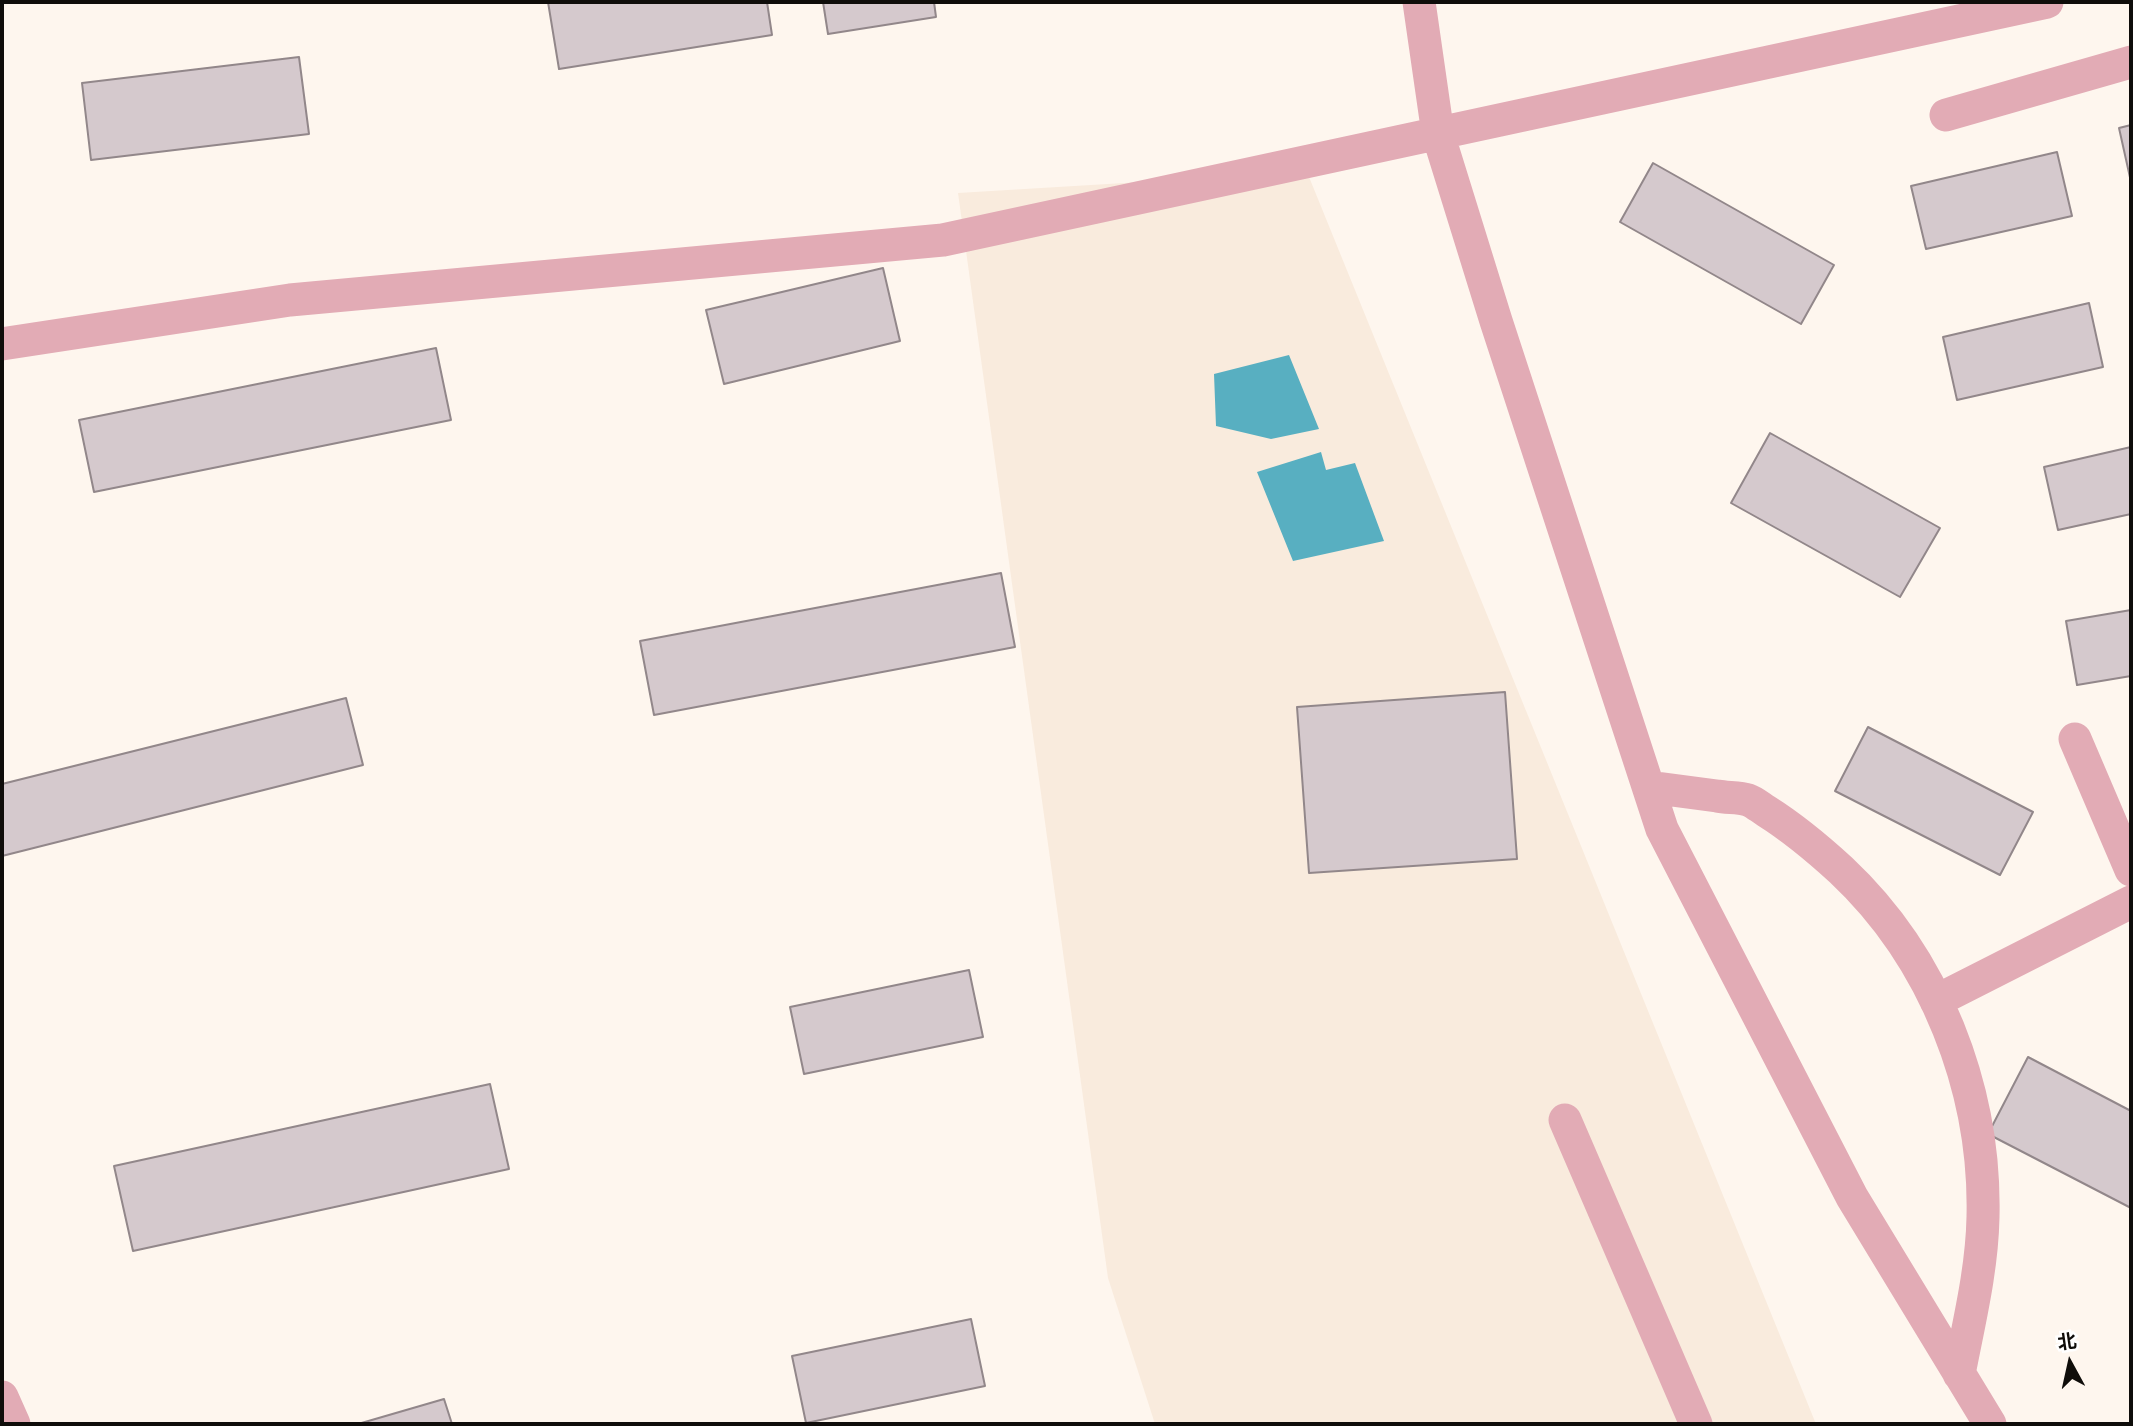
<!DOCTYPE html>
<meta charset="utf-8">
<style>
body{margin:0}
#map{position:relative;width:2133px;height:1426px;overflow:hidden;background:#fef6ee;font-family:"Nunito Sans","Noto Sans SC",sans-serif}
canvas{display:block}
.frame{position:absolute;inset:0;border:4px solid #0f0d0a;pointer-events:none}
.north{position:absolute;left:2035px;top:1328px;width:70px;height:70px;-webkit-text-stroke:5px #fff;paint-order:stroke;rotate:352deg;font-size:19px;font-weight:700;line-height:28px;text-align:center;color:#0f0d0a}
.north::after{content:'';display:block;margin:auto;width:24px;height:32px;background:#0f0d0a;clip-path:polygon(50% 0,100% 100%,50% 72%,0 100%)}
</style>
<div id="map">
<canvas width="2133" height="1426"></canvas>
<div class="frame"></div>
<div class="north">北</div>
</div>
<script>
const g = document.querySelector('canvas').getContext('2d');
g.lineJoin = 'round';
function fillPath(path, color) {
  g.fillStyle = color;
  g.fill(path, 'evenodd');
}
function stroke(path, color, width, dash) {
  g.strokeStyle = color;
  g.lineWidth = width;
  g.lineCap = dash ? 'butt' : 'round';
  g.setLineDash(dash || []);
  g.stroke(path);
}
const built = new Path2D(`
 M1307,172L1816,1424H1155L1108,1278L958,193Z`);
const water = new Path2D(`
 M1289,355L1319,429L1271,439L1216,426L1214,374Z
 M1321,452L1326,470L1355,463L1384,541L1293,561L1257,472Z`);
const building = new Path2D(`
 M548,2H767L772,35L559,69Z
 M823,2H934L936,17L828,34Z
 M299,57L309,134L91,160L82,83Z
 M2131,125V182L2119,128Z
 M2057,152L2072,216L1926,249L1911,186Z
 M1653,163L1834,265L1801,324L1620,222Z
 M883,268L900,341L724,384L706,310Z
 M2089,303L2103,367L1957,400L1943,337Z
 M436,348L451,420L94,492L79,420Z
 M1770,433L1940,528L1900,597L1731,503Z
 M2131,447V514L2058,530L2044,467Z
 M1001,573L1015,647L654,715L640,641Z
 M2131,610V676L2077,685L2066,621Z
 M1505,692L1517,859L1309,873L1297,707Z
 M346,698L363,765L2,856V784Z
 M1868,727L2033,812L2000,875L1835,791Z
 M969,970L983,1037L804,1074L790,1007Z
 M2028,1057L2131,1111V1208L1988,1134Z
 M490,1084L509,1169L133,1251L114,1166Z
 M971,1319L985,1386L806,1423L792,1356Z
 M444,1399L452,1424H358Z`);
const minor = new Path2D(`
 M1419,2L1438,134L1496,321L1662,829L1852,1197L1990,1424
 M1946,115L2131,62
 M2,344L290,300L943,240L2047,2
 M2075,739L2131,870
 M1649,787C1671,790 1694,793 1717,796C1727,798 1739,797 1748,800C1754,802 1761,808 1766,811C1793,828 1817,848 1841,870C1935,958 1986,1089 1983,1217C1982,1270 1969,1322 1959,1374
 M1936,1001L2131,902
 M1565,1120L1696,1424
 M2,1397L14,1424`);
fillPath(built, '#f9ebdd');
fillPath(water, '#58afc1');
fillPath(building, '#d5c9cd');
stroke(building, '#92878a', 2);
stroke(minor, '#e2abb5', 33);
</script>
